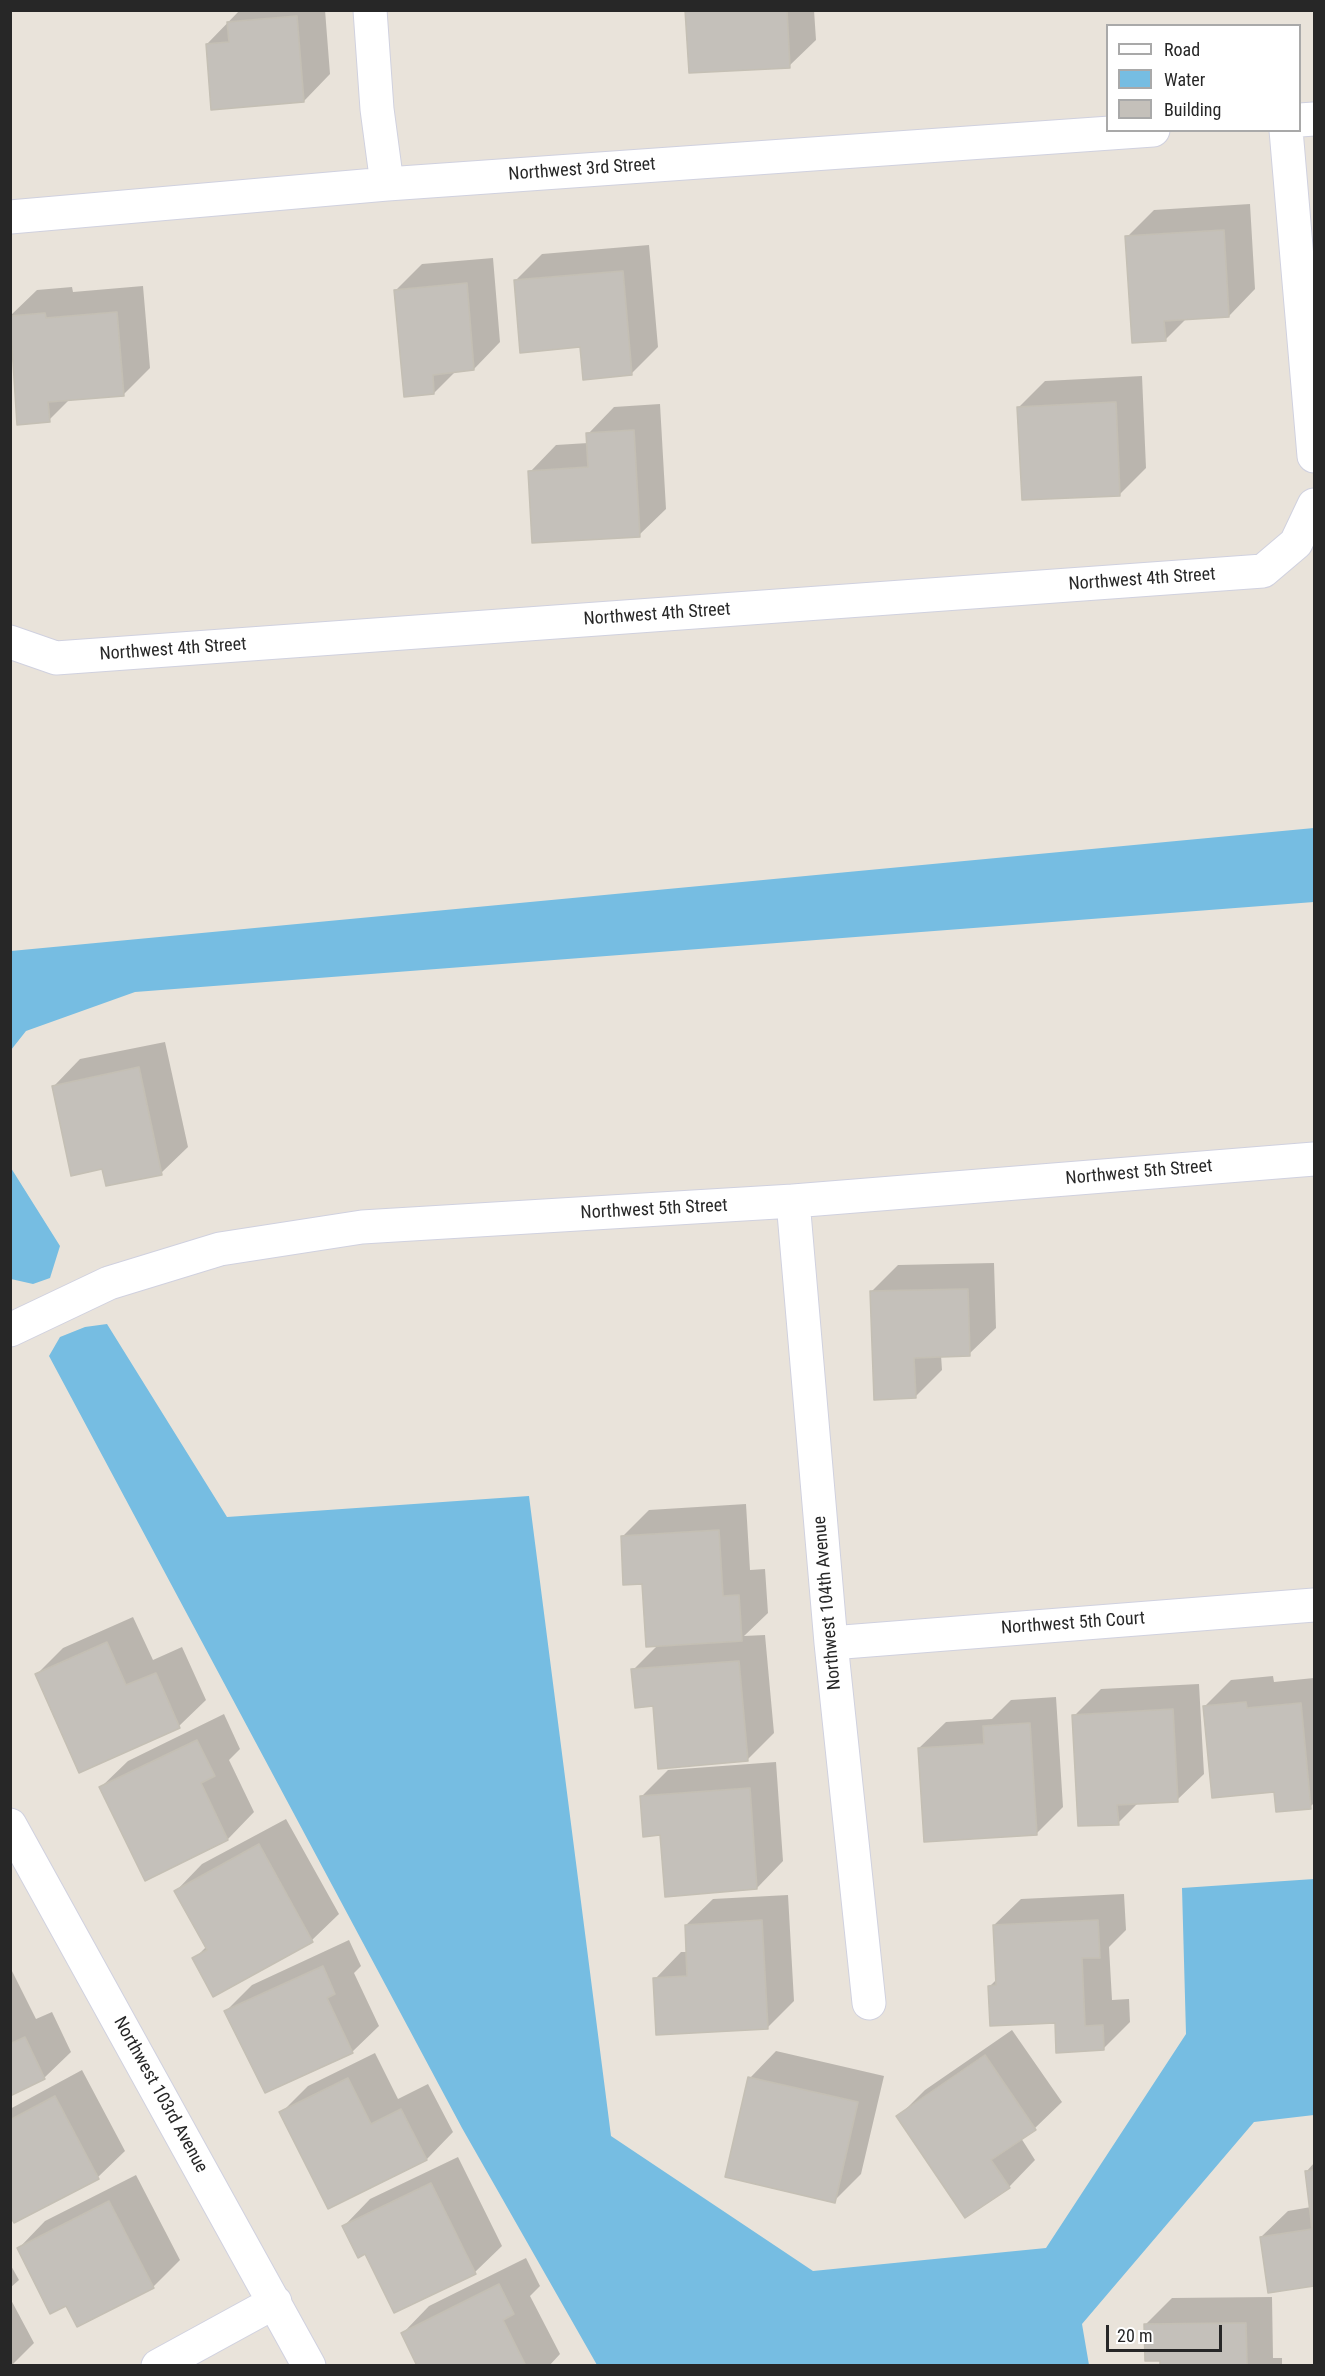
<!DOCTYPE html>
<style>
body{margin:0}
#map{position:relative;width:1325px;height:2376px;overflow:hidden;background:#e9e3da;font-family:"Roboto Condensed",sans-serif}
canvas{display:block}
.frame{position:absolute;inset:0;border:12px solid #272727;pointer-events:none}
.legend{position:absolute;left:1106px;top:24px;width:195px;height:108px;box-sizing:border-box;background:#fff;border:2px solid #a9a9a9;margin:0;padding:8px 10px;list-style:none;font-size:18px;color:#272727}
.legend li{display:flex;align-items:center;gap:12px;height:30px}
.legend b{width:30px;border:2px solid #a9a9a9}
.scale{position:absolute;left:1106px;top:2325px;width:116px;height:27px;box-sizing:border-box;border:3px solid #272727;border-top:0;padding-left:8px;font-size:18px;line-height:21px;white-space:nowrap;color:#272727;-webkit-text-stroke:4px #fff;paint-order:stroke}
</style>
<div id="map">
<canvas width="1325" height="2376"></canvas>
<div class="frame"></div>
<ul class="legend">
<li><b style="height:8px;background:#fff"></b>Road</li>
<li><b style="height:16px;background:#76bde2"></b>Water</li>
<li><b style="height:16px;background:#c4c0ba"></b>Building</li>
</ul>
<div class="scale">20 m</div>
</div>
<script>
const g = document.querySelector('canvas').getContext('2d');
g.lineJoin = 'round';
function fillPath(path, color) {
  g.fillStyle = color;
  g.fill(path, 'evenodd');
}
function stroke(path, color, width, dash) {
  g.strokeStyle = color;
  g.lineWidth = width;
  g.lineCap = dash ? 'butt' : 'round';
  g.setLineDash(dash || []);
  g.stroke(path);
}
function write(font, color, halo, rows, align = 'center') {
  g.font = font + ' "Roboto Condensed",sans-serif';
  g.lineWidth = 4.5;
  g.setLineDash([]);
  g.textBaseline = 'middle';
  g.strokeStyle = halo;
  g.fillStyle = color;
  for (const [text, x, y, turn = 0] of rows) {
    g.save();
    g.translate(x, y);
    g.rotate((+turn || 0) * Math.PI / 180);
    g.textAlign = isNaN(turn) ? turn : align;
    if (halo) g.strokeText(text, 0, 0);
    g.fillText(text, 0, 0);
    g.restore();
  }
}
const water = new Path2D(`
 M1314,828V902L135,992L26,1031L11,1050V951Z
 M11,1168L60,1246L50,1278L33,1284L11,1279Z
 M107,1324L227,1517L529,1496L611,2136L813,2271L1046,2248L1186,2034L1182,1888L1314,1879V2115L1254,2122L1082,2324L1089,2365H597L462,2128L49,1356L60,1337L85,1327Z`);
const shadow = new Path2D(`
 M240,10H325L330,74L304,101L207,44Z
 M687,10H814L816,40L789,66Z
 M1250,204L1255,289L1229,316L1187,318L1165,340L1127,237L1154,210Z
 M649,245L658,347L632,373L581,345L515,281L542,254Z
 M493,258L500,342L474,369L456,371L434,393L396,290L422,264Z
 M143,286L150,368L123,395L70,399L49,420L10,316L37,290L72,287L73,292Z
 M1142,376L1146,468L1119,495L1019,407L1045,381Z
 M660,404L666,509L639,535L530,472L556,445L588,443V434L614,407Z
 M165,1042L188,1147L161,1173L104,1167L54,1086L80,1059Z
 M994,1263L996,1328L969,1354L941,1355L942,1370L915,1397L872,1291L898,1265Z
 M746,1504L750,1570L765,1569L768,1613L744,1636L765,1635L774,1733L747,1760L654,1705L633,1670L658,1645L644,1583L622,1537L649,1510Z
 M133,1617L153,1660L182,1647L206,1700L179,1726L37,1674L63,1648Z
 M1273,1676L1274,1682L1314,1678V1803L1310,1807L1275,1790L1204,1707L1231,1680Z
 M1199,1684L1204,1774L1177,1800L1139,1802L1118,1823L1074,1716L1101,1689Z
 M1056,1697L1063,1807L1036,1834L919,1748L946,1722L992,1719L1011,1700Z
 M224,1714L240,1749L229,1760L254,1812L228,1839L145,1879L101,1787L128,1761Z
 M776,1762L783,1861L757,1888L662,1833L641,1797L668,1770Z
 M286,1819L339,1914L312,1940L194,1959L207,1946L176,1891L202,1864Z
 M1124,1894L1126,1930L1109,1947L1112,2000L1129,1999L1130,2022L1103,2049L990,1986L997,1979L994,1925L1021,1899Z
 M788,1895L794,2001L767,2028L655,1979L681,1952H687L686,1925L713,1899Z
 M349,1940L361,1966L354,1973L379,2026L352,2052L225,2012L252,1985Z
 M10,1967L36,2019L52,2012L71,2052L44,2078L10,2094Z
 M1012,2030L1062,2102L1035,2128L1021,2138L1035,2160L1009,2187L898,2117L925,2090Z
 M776,2051L884,2076L861,2174L834,2201L750,2078Z
 M375,2053L398,2099L428,2084L453,2132L427,2159L329,2207L281,2113L308,2086Z
 M82,2070L125,2151L98,2177L15,2221L10,2212V2109Z
 M458,2157L502,2246L475,2272L366,2252L344,2226L370,2199Z
 M1314,2163V2284L1269,2291L1261,2237L1288,2211L1311,2207L1306,2172Z
 M136,2175L180,2260L153,2287L67,2304L19,2248L45,2221Z
 M526,2258L540,2286L530,2296L560,2354L549,2366H419L403,2333L429,2306Z
 M10,2264L19,2280L10,2288Z
 M1272,2297L1273,2358H1282V2366H1161V2359L1145,2325L1172,2298Z
 M10,2298L34,2343L11,2366H10Z`);
const building = new Path2D(`
 M685,10H787L790,68L689,73Z
 M297,16L304,102L211,110L206,44L229,42L227,22Z
 M1224,230L1229,317L1164,321L1166,341L1132,343L1125,236Z
 M623,271L632,375L583,380L580,347L520,353L514,280Z
 M467,283L474,370L433,375L434,394L404,397L394,290Z
 M117,312L124,396L48,402L50,422L17,425L10,316L45,313L46,318Z
 M1116,402L1120,496L1022,500L1017,407Z
 M634,430L640,537L532,543L528,471L588,467L586,433Z
 M139,1067L162,1175L106,1186L102,1169L71,1176L52,1086Z
 M968,1289L970,1356L914,1358L916,1398L874,1400L870,1291Z
 M719,1530L723,1596L739,1595L742,1641L646,1647L642,1584L623,1585L621,1536Z
 M107,1642L126,1685L156,1673L180,1728L79,1773L35,1674Z
 M739,1661L748,1761L658,1769L653,1706L635,1708L631,1669Z
 M1246,1702L1247,1708L1301,1703L1311,1809L1276,1812L1274,1792L1212,1798L1203,1706Z
 M1173,1709L1178,1802L1117,1805L1119,1825L1078,1826L1072,1715Z
 M1030,1723L1037,1835L924,1842L918,1748L984,1744L983,1726Z
 M197,1740L215,1776L201,1783L228,1840L145,1881L99,1787Z
 M750,1788L757,1889L665,1897L660,1835L643,1837L640,1796Z
 M259,1844L313,1942L213,1997L192,1958L207,1950L174,1891Z
 M762,1920L768,2029L656,2035L653,1978L687,1976L685,1925Z
 M1098,1920L1100,1958H1082L1085,2026L1103,2025L1104,2050L1056,2053L1055,2023L990,2026L988,1986L996,1985L993,1925Z
 M323,1966L335,1994L327,1998L353,2053L265,2093L224,2011Z
 M25,2037L45,2079L10,2096V2044Z
 M985,2055L1036,2130L991,2160L1010,2188L965,2218L896,2116Z
 M748,2077L858,2102L835,2203L725,2177Z
 M348,2078L371,2124L401,2109L427,2160L328,2209L279,2112Z
 M55,2096L99,2179L14,2223L10,2216V2120Z
 M1314,2170V2286L1268,2293L1260,2237L1312,2229L1305,2171Z
 M431,2183L476,2274L394,2313L365,2254L358,2258L342,2226Z
 M109,2201L154,2288L77,2327L66,2306L50,2314L17,2248Z
 M499,2284L514,2314L503,2320L526,2366H417L401,2333Z
 M1246,2323L1247,2366H1160V2361H1145L1144,2324Z`);
const minor = new Path2D(`
 M370,10L377,109L387,184
 M1300,120L1314,119
 M1286,130L1314,456
 M10,217L387,184L1153,130
 M10,642L56,658L1263,571L1296,543L1314,505
 M793,1201L831,1643L869,2003
 M10,1330L109,1283L220,1249L362,1227L793,1201L1314,1159
 M831,1643L1314,1605
 M10,1825L309,2366
 M158,2366L275,2302`);
const streetNames = [
 ["Northwest 3rd Street",582,170,-4],
 ["Northwest 4th Street",1142,580,-4],
 ["Northwest 4th Street",657,615,-4],
 ["Northwest 4th Street",173,650,-4],
 ["Northwest 5th Street",1139,1173,-5],
 ["Northwest 5th Street",654,1210,-3],
 ["Northwest 104th Avenue",828,1603,-95],
 ["Northwest 5th Court",1073,1624,-4],
 ["Northwest 103rd Avenue",160,2095,61]
];
fillPath(water, '#76bde2');
fillPath(shadow, '#0003');
fillPath(building, '#c4c0ba');
stroke(building, '#c4bfb4', 1.5);
stroke(minor, '#d0d1df', 35);
stroke(minor, '#fff', 33);
write('18px', '#272727', '#fff', streetNames);
</script>
